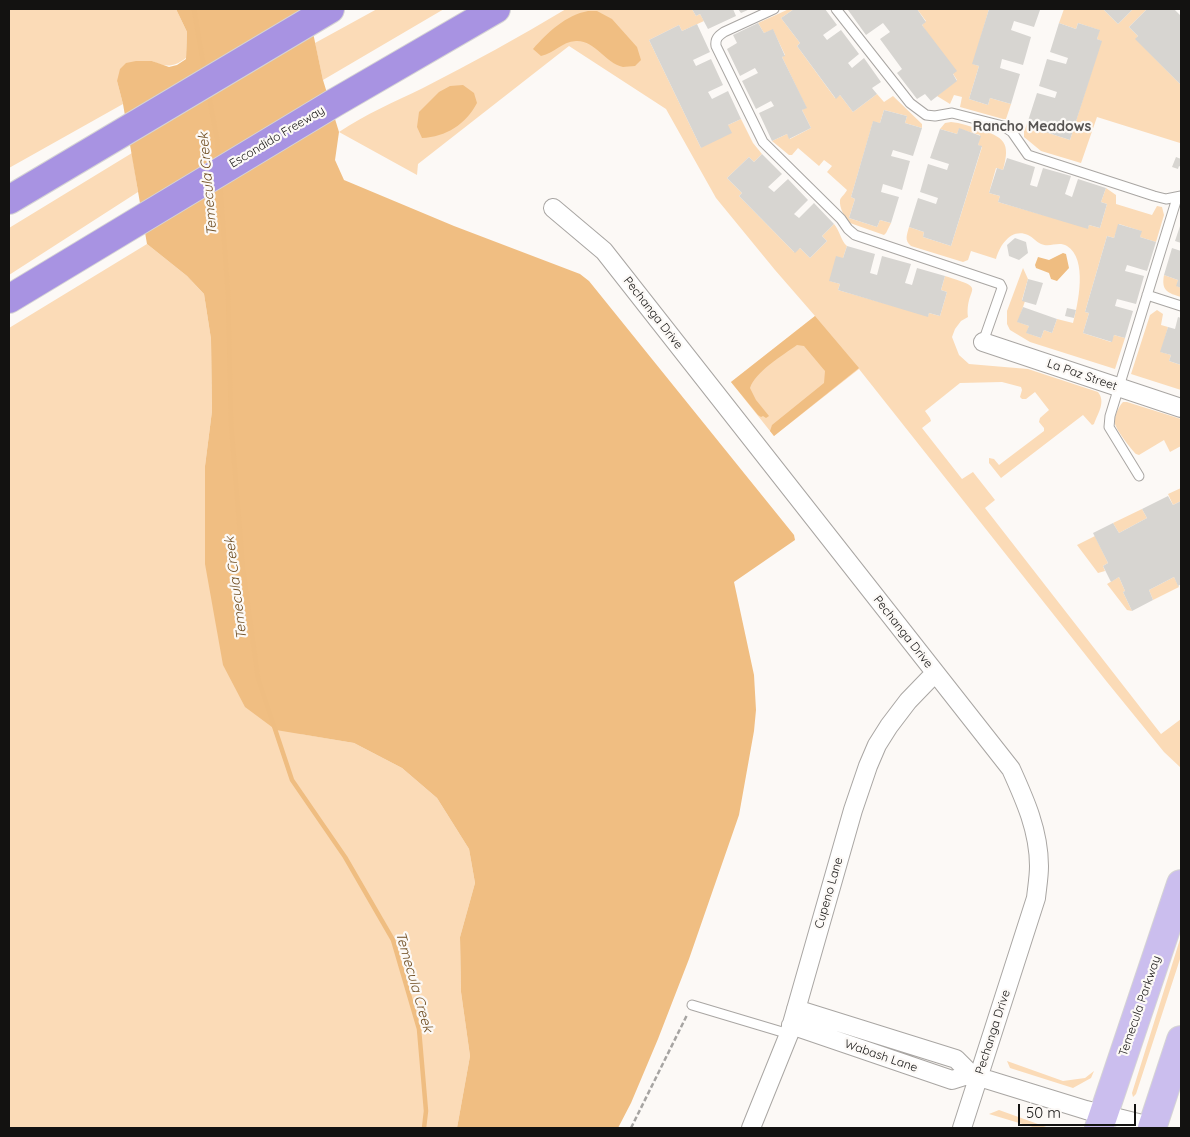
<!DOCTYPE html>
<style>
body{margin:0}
#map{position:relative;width:1190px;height:1137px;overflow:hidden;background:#fcf9f6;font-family:Quicksand,sans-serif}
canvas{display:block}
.frame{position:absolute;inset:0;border:10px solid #131211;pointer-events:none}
.scale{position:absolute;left:1018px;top:1104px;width:118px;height:22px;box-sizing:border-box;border:2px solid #131211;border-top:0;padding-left:6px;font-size:15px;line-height:18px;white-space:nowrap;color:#131211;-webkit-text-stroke:4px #fcf9f6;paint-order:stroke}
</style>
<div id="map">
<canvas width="1190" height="1137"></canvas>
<div class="frame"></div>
<div class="scale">50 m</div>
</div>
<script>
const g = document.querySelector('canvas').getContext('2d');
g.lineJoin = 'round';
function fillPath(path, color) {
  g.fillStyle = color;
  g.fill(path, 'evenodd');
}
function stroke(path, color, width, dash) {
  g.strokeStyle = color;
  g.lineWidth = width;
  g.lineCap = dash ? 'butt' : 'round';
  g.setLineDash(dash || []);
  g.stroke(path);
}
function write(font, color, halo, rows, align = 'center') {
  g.font = font + ' Quicksand,sans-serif';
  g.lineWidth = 4.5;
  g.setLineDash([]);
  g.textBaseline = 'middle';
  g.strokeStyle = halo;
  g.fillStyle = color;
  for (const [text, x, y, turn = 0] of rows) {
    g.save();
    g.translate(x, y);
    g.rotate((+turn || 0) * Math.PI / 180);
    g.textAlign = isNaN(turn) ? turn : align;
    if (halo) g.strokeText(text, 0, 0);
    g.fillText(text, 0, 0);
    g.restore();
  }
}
const green = new Path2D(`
 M9,9H176L187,32L186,58C174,67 166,68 152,61L117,81L123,104L9,168Z
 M377,9H444L323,80L315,43Z
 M566,9H692L696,16L700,14L704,21L682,31L679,25L649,40L701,148L728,125L741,119L753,143L762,154L754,162L749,157L727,178L742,193L739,196L794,252L800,248L810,258L827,241L822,236L834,224C840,231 841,241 847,246L843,258L830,281L840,284L838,290L928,316L929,313L940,316L947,292L941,290L945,276C990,290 965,285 968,317L961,321L955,329L952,337L959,355L969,364L1028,369L1098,392C1106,402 1098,413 1094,424L1092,425L1083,415L1001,478L989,463V458L994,459L999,465L1044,431V428L1039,422L1040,418L1049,410L1035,392L1026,399H1022L1020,397L1022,390L1021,387L1002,382L960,383L925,411L930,418L931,421L922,428L962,479L973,472L995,500L985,508L1161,734L1181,719V768L1164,752L1107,682L859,369L774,436L731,382L815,316L775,270L716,198L666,109L569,46L418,164L417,175L339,132C366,114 394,102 423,88C472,63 519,37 566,9Z
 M789,9H794L781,18L800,43L797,46L835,98L840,95L853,112L877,94L884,102L893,96L922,124V128L905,123L907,116L884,110L880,123L873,122L851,197L855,199L849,218L877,227L880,220L891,223L886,233L884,235L850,223C845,218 839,208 840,200C841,197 845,194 847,190L827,172L832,166L824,160L819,166L798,148L792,155H789L772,141L787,134L790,139L811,128L802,110L806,107L782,57L785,55L773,30L764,33L758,23Z
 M917,9H989L973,64L979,66L969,99L988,105L990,98L1011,104L1006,119H1003L960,107L962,97L954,95L950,104L937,96L957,80L922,25L926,21Z
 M1064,9H1103L1118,24L1133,9H1147L1129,27L1138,36L1136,39L1181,85L1180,143L1097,117L1081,163L1041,151L1024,137V131L1028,121L1044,126L1042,131L1070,140L1101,41L1097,39L1099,30L1078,23L1076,29L1059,23Z
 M951,122C961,123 969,126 978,129C1004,137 1011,142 1003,170L996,168L989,193L1000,196L998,202L1088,228L1089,225L1100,228L1107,204L1101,202L1106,188L1116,195V204L1152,215L1157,206L1162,207L1164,215L1156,242L1140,237L1141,231L1119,224L1114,238L1107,236L1085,312L1089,313L1083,333L1111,342L1114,335L1125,338L1115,369L1030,342L1010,330L1007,324V311L1023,268L1028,279L1022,300L1025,301L1018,322L1029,326L1027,333L1041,338L1044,330L1052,333L1057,319L1073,323C1078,304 1088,259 1067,246C1058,241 1050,248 1041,244C1036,242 1033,237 1028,235C1011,228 1000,245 996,259L971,251L968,260L963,262L911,246C904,240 907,235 909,227L924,232L923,237L951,246L982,147L978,145L980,135L959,129L957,134L940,129L945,123Z
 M132,153L138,192L9,275V228Z
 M147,244L187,276L204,294L211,339L212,411L205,466L301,734L354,743L402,768L437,798L469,849L475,883L460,937L461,992L470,1056L457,1128H9V328Z
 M1164,275L1178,280L1177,286L1181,288V297C1168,293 1161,291 1164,275Z
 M1157,310L1163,314L1161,325L1168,327L1161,352L1171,355L1169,361L1181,365V390L1131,374L1150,315Z
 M1123,402H1127L1181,419V446L1170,452L1164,440L1139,455L1136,454C1131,449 1117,431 1115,424C1113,418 1119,406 1123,402Z
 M1181,488V501L1173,505L1168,494Z
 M1142,509L1147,518L1119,533L1113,523Z
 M1095,536L1108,563L1103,566L1105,571L1098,573L1077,545Z
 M1119,577L1125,591L1123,592L1132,611L1127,610L1107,584Z
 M1174,577L1179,587L1153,600L1149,590Z
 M1181,936V956L1136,1094L1133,1097L1132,1093Z
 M1007,1061L1063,1081L1085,1078L1094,1071L1091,1078L1073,1088L1010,1068Z
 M999,1110L1049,1128H1036L989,1114Z`);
const forest = new Path2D(`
 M176,9H308L323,80L339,132L335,160L344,180L454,226L580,274L589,281L794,535L795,540L734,582L754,675L756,710L754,731L739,815L689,959L658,1039L631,1103L618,1128H457L470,1056L461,992L460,937L475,883L469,849L437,798L402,768L354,743L276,730L245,707L223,665L205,564V466L212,411L211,339L204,294L187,276L147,244L123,104L117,81L120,69L126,63L136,61H152L169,67L177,65L186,59L187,32Z
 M588,11H597L612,19L637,47L641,60L635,66C631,66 626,67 623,67C605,63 595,40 576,41C561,42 555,53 541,56L533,49C548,32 566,15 588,11Z
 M463,85L474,93L477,103C466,124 446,137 422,138L417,127L419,112L439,92L450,86Z
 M815,316L859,368L774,436L770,431L772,425L824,383L825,371L804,346L797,345C783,355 755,372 750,388L756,400L769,416L766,418L763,416L761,417L758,415L731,382Z`);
const water = new Path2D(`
 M1063,253L1066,254L1069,268L1057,281L1051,279L1049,273L1036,268L1035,265L1038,257L1049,260Z`);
const stream = new Path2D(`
 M194,9L205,74
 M208,91L217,139L219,163
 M220,183L228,294L231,423L243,569L258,678L292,780L345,857L393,940L419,1029L426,1111L424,1128`);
const building = new Path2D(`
 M692,9H733L736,16L708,29L700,14L696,16Z
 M738,9H750L741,13Z
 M794,9H825L837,25L823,35L827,40L841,30L859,54L848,63L852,68L864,58L881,82L872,88L877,94L853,112L840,95L836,99L797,46L800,43L781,18Z
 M850,9H917L926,22L922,25L957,71L953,74L957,81L931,101L925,94L917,99L897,73L902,69L880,39L890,32L883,23L866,35L848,10Z
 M989,9L1040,10L1034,27L1014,21L1011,30L1031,37L1023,65L1002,59L1000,68L1020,74L1011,104L990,98L988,105L969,99L979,66L972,64Z
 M1103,9H1133L1118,24Z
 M1147,9H1174L1181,16V85L1135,39L1138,36L1129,27Z
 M758,23L764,33L773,29L785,56L782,57L807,108L802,110L811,128L789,139L787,134L772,141L759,113L774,106L771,101L756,109L742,81L758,73L755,68L740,76L727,49L737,43L733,35Z
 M1059,23L1076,29L1078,23L1100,30L1097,39L1102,41L1070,140L1042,131L1044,126L1028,121L1037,93L1055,98L1057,92L1039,86L1047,59L1066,64L1068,58L1050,52Z
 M697,24L710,52L693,60L696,66L711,59L723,85L708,92L712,99L728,91L741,119L728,125L732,133L701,148L649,40L679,25L682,31Z
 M884,110L907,116L905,123L922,128L913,156L893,150L891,156L910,161L902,190L883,184L881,192L899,197L891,223L880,220L877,227L849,218L855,199L851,197L873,121L880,123Z
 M959,128L981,136L978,145L982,146L951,246L923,237L924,232L909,227L918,198L936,204L938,198L920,192L928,164L947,170L949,164L930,158L940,129L957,134Z
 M762,154L782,174L768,187L774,192L788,179L808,200L794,214L799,218L814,203L834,224L822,236L827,241L810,258L800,248L795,253L739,196L742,193L727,178L749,157L754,162Z
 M1176,157L1181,159V167L1179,166L1178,169L1172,167Z
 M1007,158L1035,167L1030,185L1037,187L1043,168L1071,176L1065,194L1072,197L1078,179L1106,188L1101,202L1107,204L1100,228L1089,225L1088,229L998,202L1000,196L989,193L997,168L1003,170Z
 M1181,223V243L1175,241Z
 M1118,224L1142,231L1140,237L1156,242L1147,271L1127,265L1125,271L1144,276L1136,304L1117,299L1115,306L1133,311L1125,338L1114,335L1112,342L1083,333L1089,313L1085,312L1107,236L1114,238Z
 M1015,238L1026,242L1028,253L1019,260L1009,256L1007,245Z
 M847,246L875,254L870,273L877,275L882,256L911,264L905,283L912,285L917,268L945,276L941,290L947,292L940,316L929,313L928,317L838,290L840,284L829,281L836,256L843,258Z
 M1172,248L1181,251V288L1176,286L1178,280L1164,275Z
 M1028,279L1043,283L1036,305L1022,301Z
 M1023,307L1057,319L1052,333L1044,330L1041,338L1026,333L1029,326L1017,322Z
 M1067,308L1076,310L1074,318L1065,316Z
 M1178,317L1181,318V365L1169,361L1171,355L1160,352L1168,327L1175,329Z
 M1168,496L1173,505L1181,501V584L1178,586L1174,577L1149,590L1153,600L1132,611L1123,592L1125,591L1119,577L1111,582L1103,566L1108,563L1093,533L1113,523L1119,533L1147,518L1142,509Z`);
const path = new Path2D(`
 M631,1128L687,1015`);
const service = new Path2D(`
 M774,9L724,32C718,36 715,39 716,46L763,142L841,219L848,229L855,235L1000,284L1002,288L983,342
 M836,9L910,103L926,115L935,116L952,113L1003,126L1012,132L1028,155L1154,196L1166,199L1181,196
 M1147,295L1181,306
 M1139,476L1109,427L1110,416L1177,198
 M692,1005L789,1034`);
const minor = new Path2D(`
 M553,208L604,251L1011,769C1025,800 1039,831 1039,866C1039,877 1037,888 1036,898L962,1128
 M983,342L1181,408
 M796,1009L956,1059L971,1074L979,1077L1086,1110L1158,1128
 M791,1025L952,1080L971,1074
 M751,1128L789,1034L853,810L868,766L877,745L889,726L908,701L935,673`);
const primary = new Path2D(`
 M1099,1128L1181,884
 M1152,1128L1181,1040`);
const motorway = new Path2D(`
 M9,200L330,9
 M9,299L334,103L496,9`);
const streetNames = [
 ["Escondido Freeway",277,137,-31],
 ["Pechanga Drive",653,313,52],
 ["La Paz Street",1082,375,19],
 ["Pechanga Drive",903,632,52],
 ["Cupeno Lane",829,893,-74],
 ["Temecula Parkway",1140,1006,-71],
 ["Pechanga Drive",993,1032,-72],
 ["Wabash Lane",881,1056,19]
];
const neighbourhoodNames = [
 ["Rancho Meadows",1032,127]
];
const waterNames = [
 ["Temecula Creek",208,184,-95],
 ["Temecula Creek",236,588,-97],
 ["Temecula Creek",414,982,74]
];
fillPath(green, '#fbdbb7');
fillPath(forest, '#f0be82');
fillPath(water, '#efbd81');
stroke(stream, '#efbd81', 4.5);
fillPath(building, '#d7d5d1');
stroke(service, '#a9a6a3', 11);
stroke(minor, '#a9a6a3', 20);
stroke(primary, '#d5d4d4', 30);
stroke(motorway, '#d5d4d4', 30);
stroke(path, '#a6a4a2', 2.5, [5, 2.5]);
stroke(service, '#fff', 9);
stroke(minor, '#fff', 18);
stroke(primary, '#cbbeee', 28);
stroke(motorway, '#a893e2', 28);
write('12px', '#131211', '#fcf9f6', streetNames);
write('bold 14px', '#575452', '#fcf9f6', neighbourhoodNames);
write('italic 14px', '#6f4d21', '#fcf9f6', waterNames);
</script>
